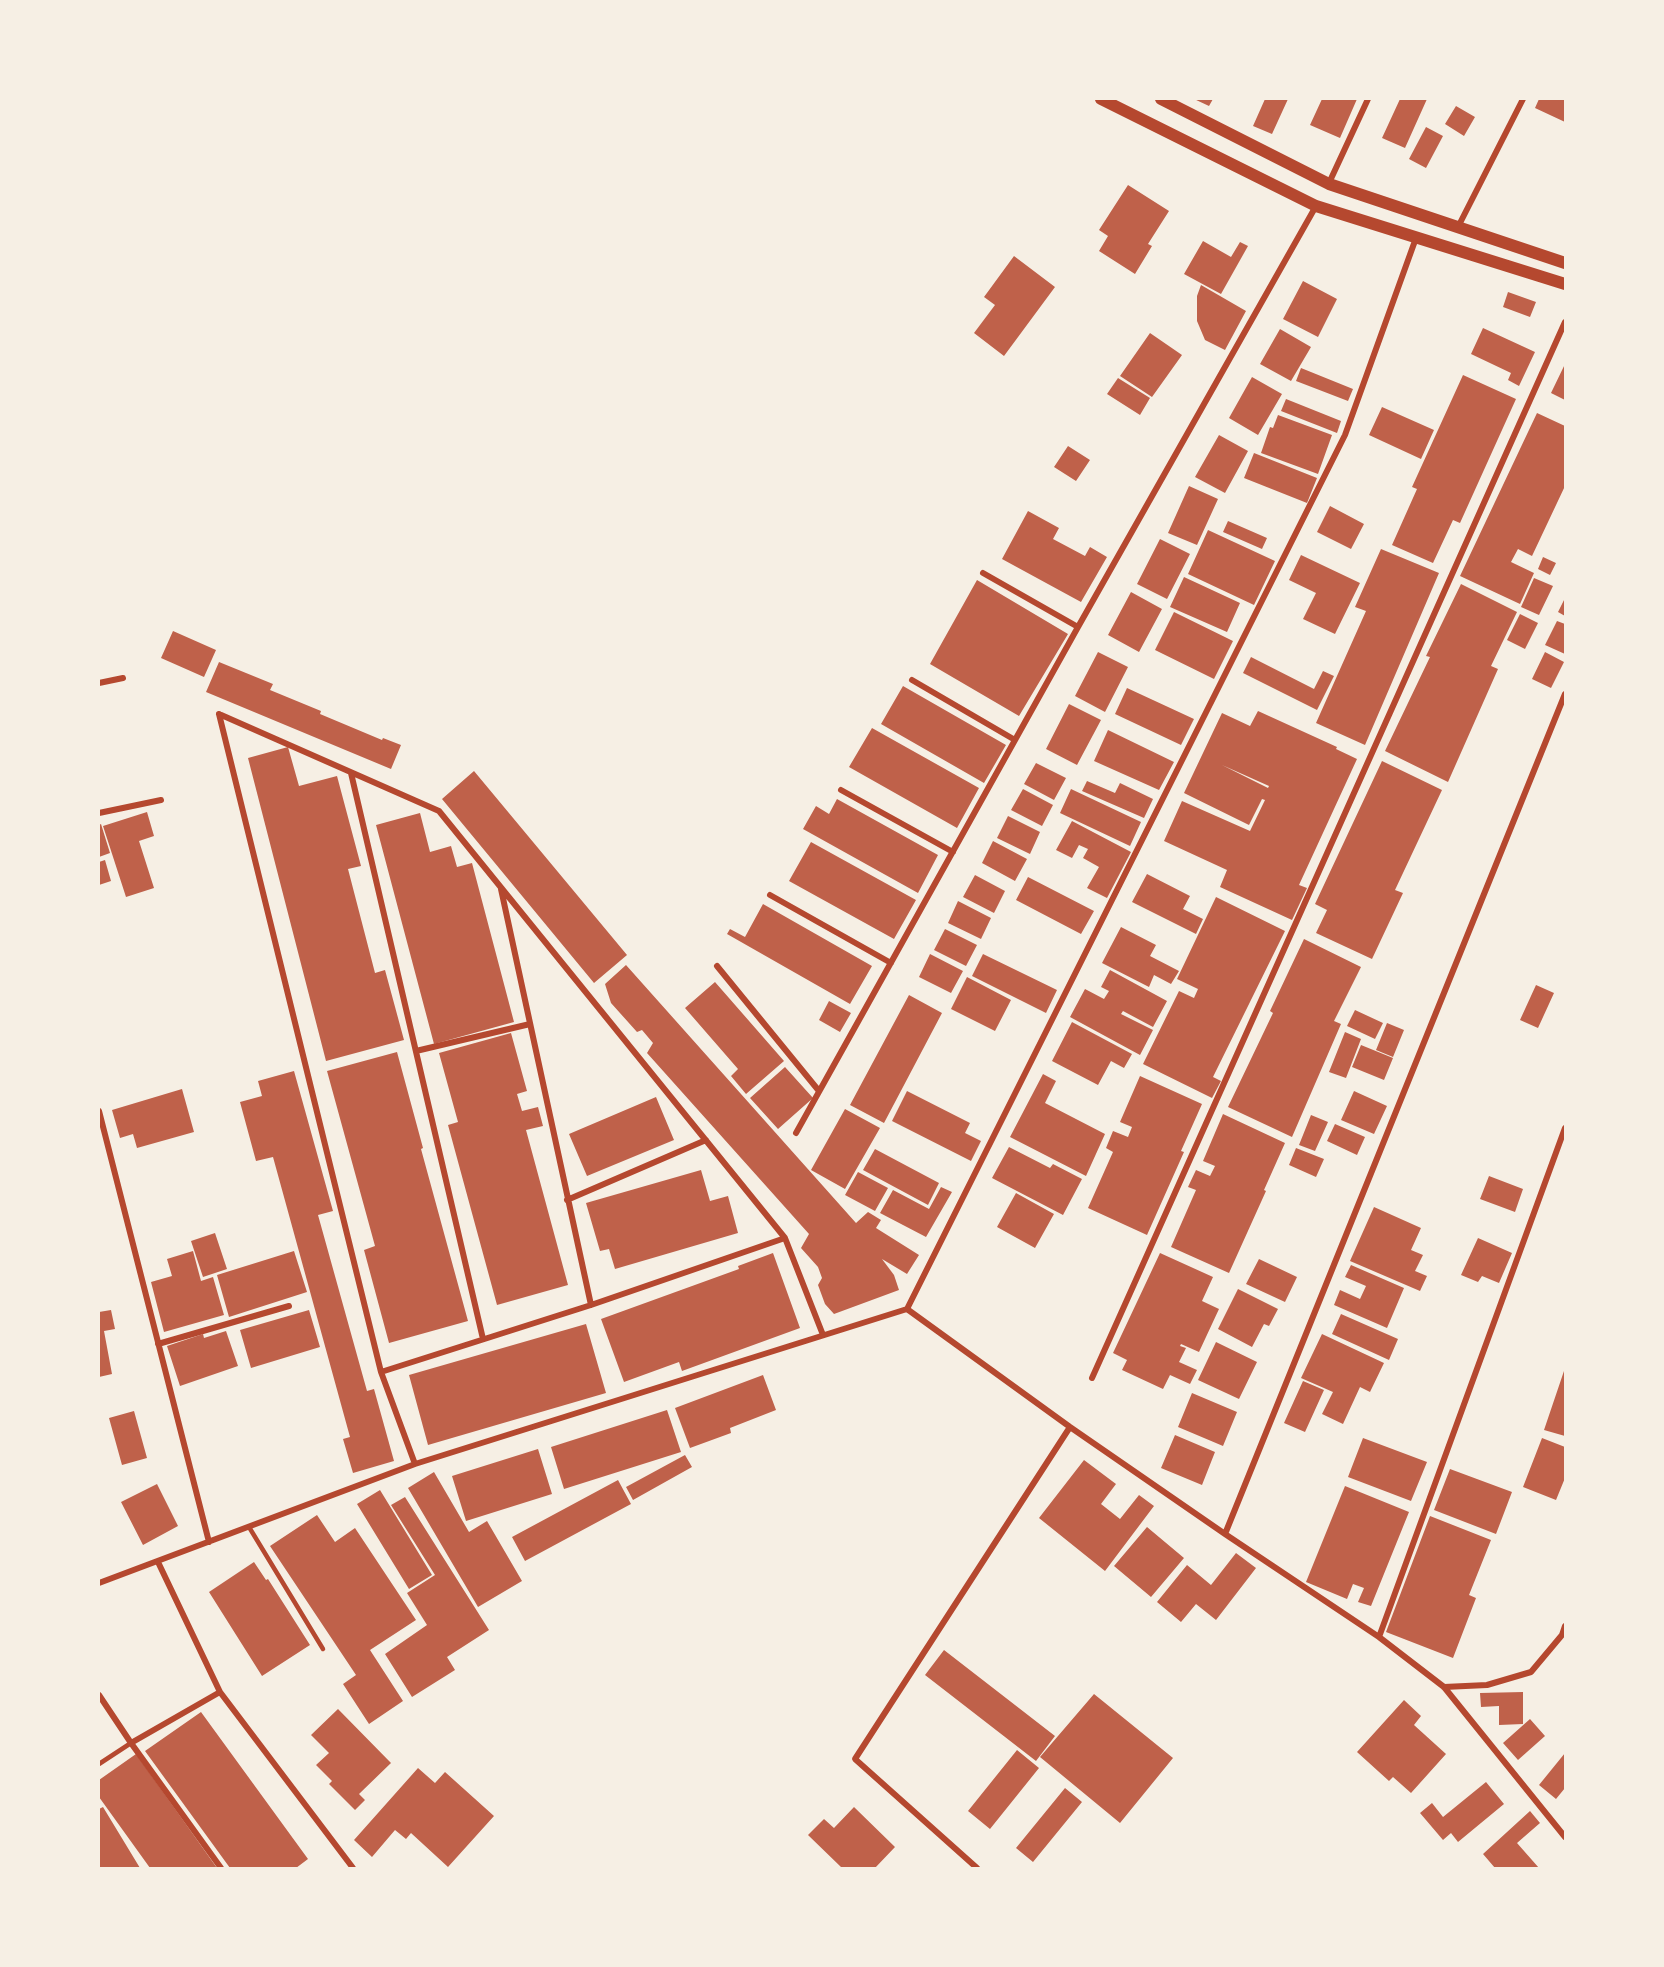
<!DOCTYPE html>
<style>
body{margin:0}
#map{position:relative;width:1664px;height:1967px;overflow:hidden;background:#f6efe4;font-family:"Asap Condensed",sans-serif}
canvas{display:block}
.frame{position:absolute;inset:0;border:100px solid #f6efe4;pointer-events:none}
</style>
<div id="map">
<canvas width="1664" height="1967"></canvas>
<div class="frame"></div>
</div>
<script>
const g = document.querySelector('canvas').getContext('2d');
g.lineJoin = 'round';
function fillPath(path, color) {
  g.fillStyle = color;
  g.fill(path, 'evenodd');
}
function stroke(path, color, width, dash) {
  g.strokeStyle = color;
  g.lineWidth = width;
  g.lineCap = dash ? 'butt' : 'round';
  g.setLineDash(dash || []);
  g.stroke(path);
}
const building = new Path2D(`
 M1194,99H1213L1209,106Z
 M1265,99H1288L1272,134L1253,126Z
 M1322,99H1357L1340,138L1310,125Z
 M1400,99H1427L1405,148L1382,138Z
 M1539,99H1565V122L1535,108Z
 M1456,106L1475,117L1464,136L1445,124Z
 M1426,127L1443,136L1426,168L1409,159Z
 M1128,185L1169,211L1148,244L1152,246L1135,274L1099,251L1108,236L1099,230Z
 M1203,241L1231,257L1240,242L1248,246L1221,294L1184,274Z
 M1014,256L1055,287L1004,356L974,333L995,305L984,297Z
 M1303,281L1337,299L1318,337L1283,319Z
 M1201,285L1246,311L1225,350L1205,340L1197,321V296Z
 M1508,292L1536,302L1530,317L1503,307Z
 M1483,328L1535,352L1519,386L1508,380L1511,373L1471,354Z
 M1280,329L1311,347L1291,381L1260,364Z
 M1150,333L1182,355L1152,397L1120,376Z
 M1565,364V400L1551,393Z
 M1301,368L1353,389L1348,401L1296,381Z
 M1463,375L1516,399L1460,523L1453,520L1433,563L1392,545L1417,489L1412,487Z
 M1252,377L1282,394L1258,435L1229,418Z
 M1118,378L1150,398L1140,415L1107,394Z
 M1286,399L1341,421L1337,433L1281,411Z
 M1382,407L1434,430L1421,459L1369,435Z
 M1537,413L1565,426V486L1532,556L1518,549L1511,562L1534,573L1520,604L1460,576Z
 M1278,415L1332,435L1318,474L1261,453L1270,427L1273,428Z
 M1219,435L1248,451L1225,493L1195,477Z
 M1068,446L1090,460L1076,481L1054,467Z
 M1254,453L1317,478L1307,503L1244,478Z
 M1189,486L1218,499L1197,545L1168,533Z
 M1330,506L1364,524L1351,549L1317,532Z
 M1028,511L1059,528L1053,539L1085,556L1090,547L1107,557L1081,602L1002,559Z
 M1228,521L1267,538L1262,549L1223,532Z
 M1208,530L1275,561L1254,605L1188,574Z
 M1160,539L1190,554L1167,599L1137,584Z
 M1381,549L1439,573L1365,745L1316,723L1366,611L1355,607Z
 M1301,555L1360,583L1335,634L1303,619L1316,593L1289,580Z
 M1543,557L1556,563L1550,575L1538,569Z
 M1184,577L1240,603L1227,632L1170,607Z
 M1534,578L1553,586L1539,615L1521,607Z
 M977,580L1068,634L1019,716L930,664Z
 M1461,584L1517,612L1491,666L1498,669L1448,782L1385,751L1430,657L1426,656Z
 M1131,592L1162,609L1139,652L1108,635Z
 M1565,598V616L1558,612Z
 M1174,612L1233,641L1214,679L1155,650Z
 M1520,614L1538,623L1525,649L1507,640Z
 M1557,621L1565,624V654L1545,645Z
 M173,631L216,650L204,677L161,658Z
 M1098,652L1128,667L1105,712L1075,696Z
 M1545,652L1564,662L1551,688L1532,679Z
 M1251,657L1314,689L1323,671L1334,676L1317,710L1243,673Z
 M219,662L273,684L270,690L321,711L320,714L382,740L383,738L401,745L391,769L206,692Z
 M903,686L1006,745L984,783L881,724Z
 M1127,688L1194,719L1181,745L1115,714Z
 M1069,704L1101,720L1077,765L1046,749Z
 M1258,711L1337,747L1336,749L1357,759L1299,885L1307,888L1292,920L1220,887L1227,870L1164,841L1182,801L1250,831L1265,800L1262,799L1249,825L1184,793L1222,713L1250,726ZM1222,765L1269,786L1268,788Z
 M872,728L979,788L957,828L849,767Z
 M1108,730L1174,762L1159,790L1094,761Z
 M288,747L299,786L337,776L361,866L348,869L375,973L385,970L404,1040L326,1061L248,758Z
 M1382,761L1442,790L1395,890L1403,893L1372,959L1316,933L1327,910L1315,904Z
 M1036,763L1066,778L1054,800L1024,784Z
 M474,771L627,955L594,983L442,799Z
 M1087,781L1115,793L1120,783L1153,799L1144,818L1082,791Z
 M1023,789L1053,805L1042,826L1011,810Z
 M1071,789L1141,822L1130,846L1060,813Z
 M837,799L938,855L918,893L803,829L816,806L829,814Z
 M147,812L154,836L139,841L154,888L126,897L103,826Z
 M420,813L430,852L451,846L457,867L472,863L514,1022L434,1044L376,825Z
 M1008,816L1040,832L1030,854L997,838Z
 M1072,821L1131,852L1107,898L1087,888L1099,867L1083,858L1088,849L1079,845L1072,858L1056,850Z
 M101,824L110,853L99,857V825Z
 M993,841L1027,859L1015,881L982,863Z
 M811,842L916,900L894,939L789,881Z
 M105,860L111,881L99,885V862Z
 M1147,874L1190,896L1183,909L1203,919L1196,934L1132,902Z
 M975,875L1005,891L994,913L963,897Z
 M1028,877L1094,911L1081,934L1016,900Z
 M1216,897L1285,931L1213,1077L1221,1081L1212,1098L1143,1064L1179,991L1194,998L1198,989L1177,979Z
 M958,901L991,918L981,939L948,923Z
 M763,904L872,966L850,1004L727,934L730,929L745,937Z
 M1121,927L1156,945L1150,956L1179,971L1171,984L1154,975L1149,987L1102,963Z
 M945,929L977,945L966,966L934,950Z
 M1304,939L1361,967L1334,1021L1341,1024L1292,1137L1228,1107L1273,1013L1270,1011Z
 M930,954L963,971L951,993L919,977Z
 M983,954L1057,990L1046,1013L972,976Z
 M626,965L856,1223L868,1212L881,1220L876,1228L919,1255L907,1274L882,1259L894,1275L899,1290L834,1314L825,1304L818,1285L822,1278L818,1267L801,1248L809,1234L647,1053L653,1043L642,1030L637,1032L611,1003L605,984Z
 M1110,970L1167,1001L1153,1027L1123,1011L1121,1014L1153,1030L1140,1055L1070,1017L1085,989L1104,999L1109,991L1101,987Z
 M967,977L1011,1000L995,1031L951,1009Z
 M715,982L784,1061L746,1094L731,1076L738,1069L685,1008Z
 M1536,985L1554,993L1538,1028L1520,1020Z
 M909,995L942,1013L884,1123L850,1105Z
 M829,1001L851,1013L840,1032L819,1020Z
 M1355,1010L1383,1023L1375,1039L1347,1026Z
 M1072,1022L1132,1054L1124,1068L1111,1061L1098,1085L1052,1061Z
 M1387,1023L1404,1030L1393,1057L1376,1050Z
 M1345,1032L1361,1039L1346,1078L1329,1072Z
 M511,1033L527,1091L517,1094L522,1111L538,1107L543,1126L526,1130L568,1285L497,1305L448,1125L458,1122L439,1053Z
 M1361,1045L1393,1058L1384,1080L1352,1067Z
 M397,1052L423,1148L421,1149L468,1321L389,1343L364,1250L375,1246L327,1071Z
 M785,1067L813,1098L778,1129L750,1098Z
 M294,1071L333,1211L318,1215L367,1391L374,1389L394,1461L353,1473L343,1439L350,1437L273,1157L256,1161L240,1102L262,1096L258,1081Z
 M1043,1074L1056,1081L1045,1103L1105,1134L1086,1176L1010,1137Z
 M1140,1076L1202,1104L1181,1151L1184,1152L1147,1235L1088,1208L1113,1152L1106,1148L1113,1131L1128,1137L1132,1127L1120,1122Z
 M182,1089L194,1132L137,1148L133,1134L120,1138L112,1110Z
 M907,1091L970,1123L965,1133L981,1141L971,1161L892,1121Z
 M1354,1091L1387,1106L1374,1134L1341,1120Z
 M656,1097L674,1140L587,1176L569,1134Z
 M845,1109L880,1128L845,1189L811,1170Z
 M1223,1114L1285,1143L1264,1190L1266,1191L1229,1273L1171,1247L1196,1190L1188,1187L1196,1170L1210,1176L1215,1166L1203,1161Z
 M1311,1115L1328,1122L1315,1151L1299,1145Z
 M1335,1124L1365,1137L1357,1155L1327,1141Z
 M1009,1147L1050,1168L1053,1164L1082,1179L1063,1215L992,1178Z
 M1296,1148L1324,1159L1316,1177L1289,1165Z
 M875,1149L939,1183L928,1205L863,1170Z
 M701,1170L710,1201L728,1196L738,1233L615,1269L609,1249L600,1251L586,1203Z
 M858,1172L888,1188L875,1211L845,1195Z
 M1489,1176L1523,1189L1515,1212L1480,1199Z
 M941,1187L952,1192L926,1237L880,1213L893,1190L929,1209Z
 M1016,1193L1054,1214L1035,1248L997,1227Z
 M1374,1207L1421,1228L1411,1250L1423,1255L1415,1271L1427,1276L1420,1291L1350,1261Z
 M215,1233L227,1269L203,1277L191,1241Z
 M1478,1238L1512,1253L1499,1283L1482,1276L1478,1282L1461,1275Z
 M193,1251L201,1281L213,1277L224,1315L164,1332L151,1282L172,1276L167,1259Z
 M294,1251L307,1292L229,1317L217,1275Z
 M773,1253L800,1328L682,1371L679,1362L624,1382L601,1319L739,1269L738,1266Z
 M1160,1253L1213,1277L1202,1301L1219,1309L1199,1352L1181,1344L1180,1346L1186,1348L1179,1362L1197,1370L1190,1384L1170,1375L1163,1389L1122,1370L1127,1360L1113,1353Z
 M1259,1259L1297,1277L1285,1302L1246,1284Z
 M1351,1265L1404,1288L1387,1328L1334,1305L1340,1290L1360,1299L1366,1286L1345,1277Z
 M1238,1289L1278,1309L1269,1326L1264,1324L1252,1347L1218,1329Z
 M111,1310L115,1329L104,1331L112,1374L99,1377V1312Z
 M309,1310L320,1347L251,1368L240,1330Z
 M1341,1314L1398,1339L1389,1360L1332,1334Z
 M586,1324L606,1393L428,1445L409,1375Z
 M226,1331L238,1366L180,1386L167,1346L203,1334L204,1338Z
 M1322,1334L1384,1363L1370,1392L1360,1387L1343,1424L1322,1414L1333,1392L1301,1378Z
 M1216,1342L1257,1362L1239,1399L1198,1380Z
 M1565,1368V1436L1544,1430Z
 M763,1375L776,1410L730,1428L731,1433L690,1448L675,1408Z
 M1303,1381L1324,1390L1305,1432L1284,1423Z
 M1192,1393L1237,1412L1223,1446L1178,1427Z
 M667,1410L681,1452L564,1489L551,1447Z
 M134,1411L147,1458L122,1465L109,1418Z
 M1175,1435L1215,1452L1202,1485L1161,1468Z
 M1363,1438L1427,1462L1411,1501L1348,1477Z
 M1542,1438L1565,1447V1478L1556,1500L1523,1487Z
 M538,1449L552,1494L466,1521L452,1476Z
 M685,1455L692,1467L633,1500L626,1487Z
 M1084,1460L1116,1484L1101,1504L1120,1519L1139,1495L1154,1506L1105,1571L1039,1518Z
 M1450,1469L1512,1492L1496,1534L1434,1510Z
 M434,1472L469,1532L487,1521L522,1581L478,1607L408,1488Z
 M618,1480L631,1504L525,1561L512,1537Z
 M157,1484L178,1526L143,1545L121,1502Z
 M1345,1486L1409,1512L1371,1606L1358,1602L1364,1588L1353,1584L1347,1599L1306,1582Z
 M380,1490L432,1575L409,1589L357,1504Z
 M405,1497L489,1630L447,1657L455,1670L412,1697L385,1654L427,1625L407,1593L435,1575L391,1505Z
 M317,1515L335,1542L355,1528L416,1620L370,1650L403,1701L369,1724L343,1684L356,1675L270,1546Z
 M1430,1516L1491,1540L1469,1595L1476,1598L1453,1658L1386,1632Z
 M1147,1527L1184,1558L1151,1597L1114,1566Z
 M1236,1553L1256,1568L1216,1620L1196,1604L1181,1622L1157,1602L1187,1565L1211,1585Z
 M254,1562L266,1580L268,1579L310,1645L262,1676L209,1592Z
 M944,1650L1055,1736L1036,1761L925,1675Z
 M1523,1692V1724L1499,1725V1706L1481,1707L1480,1693Z
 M1094,1694L1173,1758L1120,1823L1040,1757Z
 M1404,1700L1421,1716L1414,1725L1446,1754L1411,1793L1393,1777L1389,1781L1357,1752Z
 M338,1709L391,1763L359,1794L365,1800L355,1810L329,1784L332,1781L316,1765L329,1753L311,1735Z
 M201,1712L308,1859L296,1868H230L145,1751Z
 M1530,1719L1545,1736L1518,1760L1503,1743Z
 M1017,1750L1039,1768L990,1829L968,1811Z
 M1565,1753V1788L1556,1799L1539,1785Z
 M136,1754L217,1868H150L99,1797V1780Z
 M418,1768L435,1783L445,1772L494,1816L448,1867L411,1833L406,1839L395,1830L372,1857L354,1840Z
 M1486,1782L1504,1804L1458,1842L1451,1833L1443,1840L1420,1813L1432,1803L1443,1817Z
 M1065,1788L1082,1802L1033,1862L1016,1848Z
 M103,1807L140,1868H99V1809Z
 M854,1807L895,1847L875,1868H842L808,1835L824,1819L834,1828Z
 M1530,1811L1540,1823L1517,1843L1539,1868H1495L1483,1854Z`);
const service = new Path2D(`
 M249,1527L323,1649
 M99,1764L131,1743`);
const minor = new Path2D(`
 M1329,183L1368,99
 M1458,227L1523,99
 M983,573L1078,627
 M912,680L1015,740
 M99,683L123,678
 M219,714L439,811L785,1238L823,1335
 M219,714L381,1372L415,1464
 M351,773L483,1339
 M841,790L953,852
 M99,813L161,800
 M501,889L591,1305
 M770,895L891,963
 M717,966L819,1091
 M416,1051L530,1024
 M99,1111L209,1542
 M796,1133L1078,627L1316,206
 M567,1200L706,1140
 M907,1309L1070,1427L1225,1534L1379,1637L1444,1687L1565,1837
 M158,1344L289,1306
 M381,1372L591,1305L785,1238
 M1092,1378L1565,322
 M1225,1534L1565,694
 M158,1562L220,1692
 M99,1583L415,1464L907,1309L1345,435L1416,238
 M1379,1637L1565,1128
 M1444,1687L1487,1685L1531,1672L1562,1635L1565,1626
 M99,1695L131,1743L221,1868
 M131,1743L220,1692L353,1868
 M977,1868L855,1759L1070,1427`);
const secondary = new Path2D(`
 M1101,99L1316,206L1565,284
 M1161,99L1329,184L1565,263`);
fillPath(building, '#bf614a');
stroke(service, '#b5482f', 4.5);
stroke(minor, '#b5482f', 6);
stroke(secondary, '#b5482f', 12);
</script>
